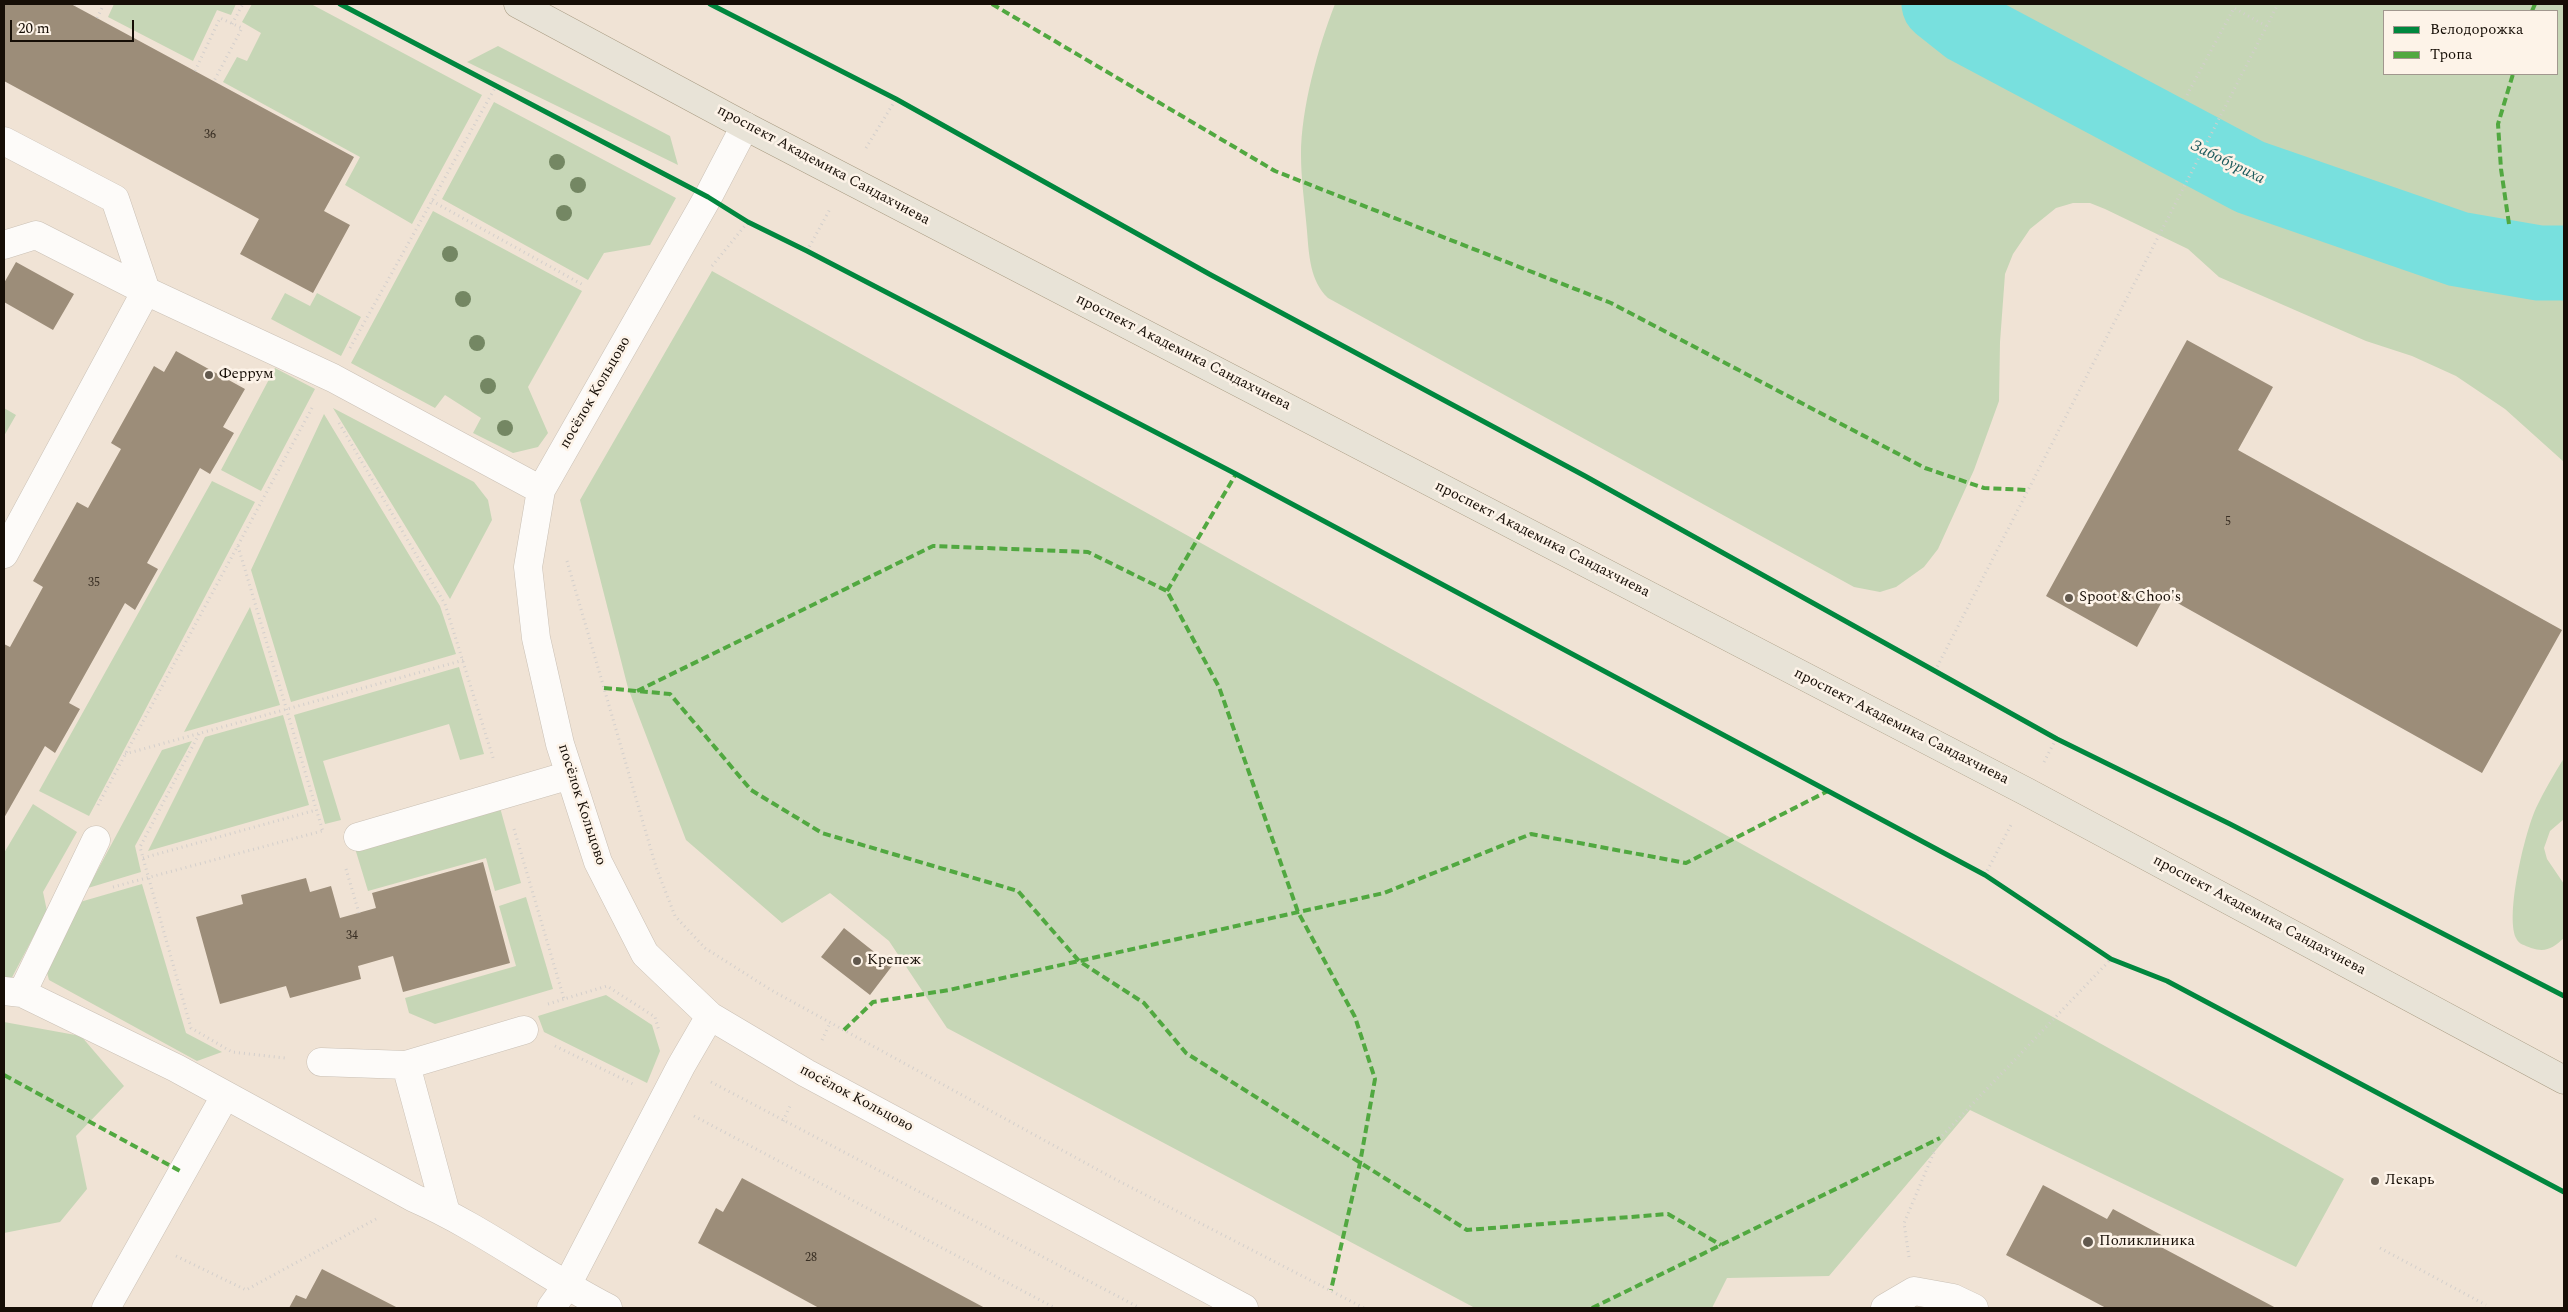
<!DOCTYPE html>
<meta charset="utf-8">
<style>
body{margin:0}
#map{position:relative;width:2568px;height:1312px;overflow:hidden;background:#f0e3d5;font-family:Spectral,serif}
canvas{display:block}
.frame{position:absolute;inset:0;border:5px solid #160e06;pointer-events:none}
.legend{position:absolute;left:2383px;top:10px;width:175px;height:65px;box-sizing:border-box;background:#fdf3e8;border:1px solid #a1978e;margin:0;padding:6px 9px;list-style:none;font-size:15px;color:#160e06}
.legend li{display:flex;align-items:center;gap:10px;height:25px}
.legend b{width:25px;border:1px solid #a1978e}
.scale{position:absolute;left:10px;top:20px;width:124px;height:22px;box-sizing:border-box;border:2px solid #160e06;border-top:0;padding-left:6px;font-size:15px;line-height:18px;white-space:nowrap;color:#160e06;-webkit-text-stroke:4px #fdf3e8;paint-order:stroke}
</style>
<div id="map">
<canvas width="2568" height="1312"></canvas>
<div class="frame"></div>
<ul class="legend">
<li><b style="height:6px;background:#00873e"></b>Велодорожка</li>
<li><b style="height:6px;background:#51a840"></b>Тропа</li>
</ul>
<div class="scale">20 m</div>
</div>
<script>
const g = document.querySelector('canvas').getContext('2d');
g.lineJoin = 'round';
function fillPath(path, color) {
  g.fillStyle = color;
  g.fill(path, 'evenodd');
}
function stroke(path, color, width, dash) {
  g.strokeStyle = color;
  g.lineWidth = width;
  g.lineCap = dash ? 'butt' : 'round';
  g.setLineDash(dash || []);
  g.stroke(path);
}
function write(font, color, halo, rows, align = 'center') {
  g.font = font + ' Spectral,serif';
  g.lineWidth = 5;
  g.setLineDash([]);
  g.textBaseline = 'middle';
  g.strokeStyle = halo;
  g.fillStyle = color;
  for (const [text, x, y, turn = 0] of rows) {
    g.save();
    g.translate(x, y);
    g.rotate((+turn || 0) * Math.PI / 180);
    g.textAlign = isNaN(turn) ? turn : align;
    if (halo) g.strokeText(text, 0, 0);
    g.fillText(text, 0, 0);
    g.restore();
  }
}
const green = new Path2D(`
 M114,4H236L231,15L217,10L193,61L108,17Z
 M252,4H311L482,95L412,224L345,185L360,157L223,82L237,57L247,61L261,33L242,22Z
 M1335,4H2564V462L2505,409L2456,376L2412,356L2366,341L2219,277L2188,249L2105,209L2090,203H2073L2056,208L2030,229L2013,254L2005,274L2000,342L1999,401L1974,470L1938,549L1924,567L1896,587L1880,592L1854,587L1328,298C1310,281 1309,255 1307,231C1305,206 1301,180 1301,155C1301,109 1318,47 1335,4ZM2384,11H2557V74H2384Z
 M498,46L670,136L678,165L467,62Z
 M494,102L676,198L650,245L604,253L588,280L442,199Z
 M433,211L582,291L528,387L548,433L538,447L513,453L473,433L481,418L445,395L435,408L351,363Z
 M712,271L2344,1179L2296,1267L1970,1110L1829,1276L1727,1278L1712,1308H1475L947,1028L889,941L830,893L782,923L686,840L628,688L580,500Z
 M285,293L310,306L317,293L361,317L341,356L271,319Z
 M275,368L315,389L261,491L221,470Z
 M4,408L16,415L4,436Z
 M333,408L474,482L488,500L492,520L450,599Z
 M324,414L440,606L456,654L291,702L251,570Z
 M212,481L255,502L89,816L39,791Z
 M250,607L280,705L184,732Z
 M459,667L484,754L460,760L449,724L323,761L341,820L325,824L294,715Z
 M283,715L309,805L148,851L205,737Z
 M192,741L135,846L141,872L88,888L162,750Z
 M2564,758V819L2550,831L2544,848L2547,859L2564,884V938C2553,948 2546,953 2531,948C2525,945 2519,945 2516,938C2505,915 2525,832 2536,808C2544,791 2554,774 2564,758Z
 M33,804L77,832L43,892L47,911L9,983L4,981V853Z
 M499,804L521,883L495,891L486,858L368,891L354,845Z
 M142,884L186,1033L222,1052L197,1061L49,980L46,969L80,902Z
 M526,897L553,989L435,1024L409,1013L405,998L516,966L499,906Z
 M606,995L652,1025L660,1051L647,1083L544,1032L538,1016Z
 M4,1022L81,1036L124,1086L76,1136L87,1189L60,1222L4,1233Z`);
const stream = new Path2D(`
 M2539,263L2564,278`);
const river = new Path2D(`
 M1939,4L1968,27L2250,177L2458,249L2539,263H2564`);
const building = new Path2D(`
 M4,4H71L354,157L324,211L350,225L313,293L240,254L259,219L4,81Z
 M16,262L74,294L53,330L4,302V283Z
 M2187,340L2273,387L2238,450L2562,630L2482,773L2165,596L2137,647L2046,596Z
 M176,351L245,389L223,427L234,433L210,474L200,468L147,563L158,569L135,610L125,603L69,703L80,709L55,753L45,746L4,818V644L10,647L43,587L33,581L77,502L88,508L121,449L111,443L154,366L164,372Z
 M483,862L510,963L403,992L393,956L358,966L361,979L290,998L286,986L220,1004L196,917L243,904L241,895L306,878L310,892L331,886L340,918L376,908L372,893Z
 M844,928L892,966L870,995L821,957Z
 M742,1178L985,1308H819L760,1276L698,1243L716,1208L723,1212Z
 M2043,1185L2107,1219L2113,1209L2165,1237L2161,1247L2276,1308H2106L2006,1255Z
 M322,1269L398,1308H289L296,1295L306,1299Z`);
const path = new Path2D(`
 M340,4L676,181
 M710,4L896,99L1211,275L1585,476L2057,739L2230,824L2564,996
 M74,5L75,4
 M97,18L104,4
 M232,24L243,4
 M195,71L220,18L242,28L214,81
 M2187,95L2234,8L2266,26
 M866,148L896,99
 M432,201L585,286
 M738,216L1236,474L1985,875L2111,959L2167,981L2564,1192
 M807,251L830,209
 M712,266L748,222
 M350,348L496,86
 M339,423L445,604L494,761
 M238,546L323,832
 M567,561L656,867L675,916L705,948L771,990L1111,1177L1364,1308
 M1935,671L2278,4
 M199,734L140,847L143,858L191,1028L232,1052L285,1058
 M125,754L464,660
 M2044,762L2056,739
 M98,805L312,408
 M514,829L564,999L607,986L655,1017L659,1031
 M143,858L316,810
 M346,869L359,913
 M1985,875L2011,825
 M113,887L322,831
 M548,1004L564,999
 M822,1040L830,1023
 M555,1046L633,1084
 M711,1082L1140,1308
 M694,1116L1055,1308
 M783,1121L791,1104
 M2380,1248L2486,1305
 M176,1256L246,1290L376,1219
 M1909,1257L1904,1223L1940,1138L2111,959`);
const minor = new Path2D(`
 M745,126L708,197L541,490L528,567L536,638L560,744L598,862L645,954L710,1016L806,1073L1244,1308
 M4,141L115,199L146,291L4,554
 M4,245L36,235L146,291L333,378L541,490
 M358,837L570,775
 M4,991L22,993L176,1068L414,1198C482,1228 542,1274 608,1308
 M22,993L96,840
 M321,1062L406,1065L524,1030
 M406,1065L446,1213
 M106,1308L225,1096
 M551,1308L566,1287L681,1066L710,1016
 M1885,1308L1914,1291L1953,1298L1974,1308`);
const major = new Path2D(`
 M518,4L745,126L2027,792L2564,1080`);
const quiet = new Path2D(`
 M992,4L1275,171L1611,303L1925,468L1984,488L2028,490
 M2532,11L2535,4
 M2509,224L2501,169L2498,124L2513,74
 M1167,591L1236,474
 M604,688L670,694L751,790L822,833L1018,891L1079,961L1144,1003L1186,1053L1467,1230L1668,1214L1721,1245
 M637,691L933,546L1088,552L1167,591L1219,687L1298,912L1355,1017L1375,1079L1360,1163L1331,1290
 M844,1030L873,1002L949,990L1384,893L1531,834L1686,863L1828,791
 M4,1075L182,1172
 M1592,1308L1940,1138`);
const cycleway = new Path2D(`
 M340,4L708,197L748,222L807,251L1236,474L1985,875L2111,959L2167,981L2564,1192
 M710,4L896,99L1211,275L1585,476L2057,739L2230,824L2564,996`);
const trees = [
 [557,162],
 [578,185],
 [564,213],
 [450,254],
 [463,299],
 [477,343],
 [488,386],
 [505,428]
];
const markers = [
 [209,375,5,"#62594e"],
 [2069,598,5,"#62594e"],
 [857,961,5,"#62594e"],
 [2375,1181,5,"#62594e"],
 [2088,1242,6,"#62594e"]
];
const numberNames = [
 ["36",210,136],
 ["5",2228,523],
 ["35",94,584],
 ["34",352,937],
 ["28",811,1259]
];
const streetNames = [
 ["проспект Академика Сандахчиева",823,166,28],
 ["проспект Академика Сандахчиева",1183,353,27],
 ["посёлок Кольцово",596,393,-60],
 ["проспект Академика Сандахчиева",1542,540,27],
 ["проспект Академика Сандахчиева",1901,727,27],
 ["посёлок Кольцово",581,805,72],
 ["проспект Академика Сандахчиева",2259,916,28],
 ["посёлок Кольцово",856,1099,28]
];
const poiNames = [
 ["Феррум",219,375],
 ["Spoot & Choo's",2079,598],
 ["Крепеж",867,961],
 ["Лекарь",2385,1181],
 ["Поликлиника",2099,1242]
];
const waterNames = [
 ["Забобуриха",2227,163,26]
];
fillPath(green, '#c6d6b6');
stroke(stream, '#78e0de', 12);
stroke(river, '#78e0de', 75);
fillPath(building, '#9c8d79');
stroke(minor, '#cac0b5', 29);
stroke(major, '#a79a81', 29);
stroke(path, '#d3cfcc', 3, [1, 4]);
stroke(minor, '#fdfbf9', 28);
stroke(major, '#e8e3d7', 28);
stroke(quiet, '#51a840', 4, [8, 4]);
stroke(cycleway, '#00873e', 5);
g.fillStyle = '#748763';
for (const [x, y] of trees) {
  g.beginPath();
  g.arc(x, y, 8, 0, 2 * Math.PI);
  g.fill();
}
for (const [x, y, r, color] of markers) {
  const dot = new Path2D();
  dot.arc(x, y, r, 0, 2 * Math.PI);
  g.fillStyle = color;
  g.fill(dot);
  stroke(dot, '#fdf3e8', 2);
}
write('12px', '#382e23', null, numberNames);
write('15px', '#160e06', '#fdf3e8', streetNames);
write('15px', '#160e06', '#fdf3e8', poiNames, 'left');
write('italic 16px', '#1c5a5c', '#fdf3e8', waterNames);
</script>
